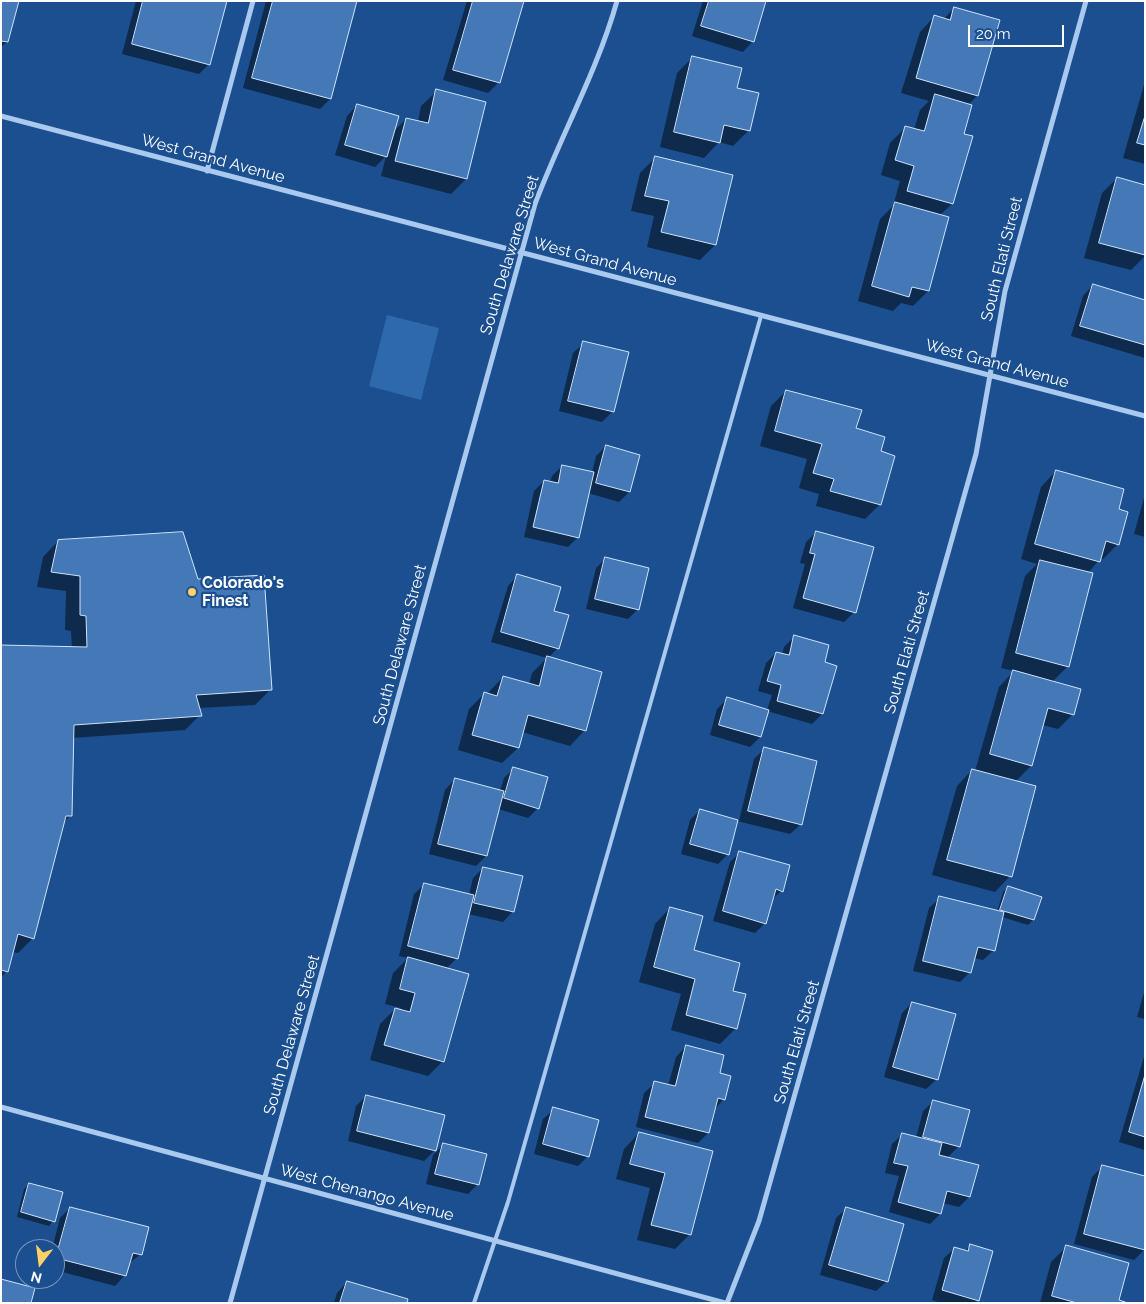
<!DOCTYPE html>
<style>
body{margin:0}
#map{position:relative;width:1146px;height:1304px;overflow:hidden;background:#1b4f8f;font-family:Raleway,sans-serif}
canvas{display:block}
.frame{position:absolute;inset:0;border:2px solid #fff;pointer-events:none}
.north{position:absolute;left:15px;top:1239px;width:50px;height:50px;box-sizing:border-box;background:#1b4f8f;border:1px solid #7695bc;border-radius:50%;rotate:195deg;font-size:14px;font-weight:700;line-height:20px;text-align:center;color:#fff}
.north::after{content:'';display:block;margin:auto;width:18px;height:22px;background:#ffd166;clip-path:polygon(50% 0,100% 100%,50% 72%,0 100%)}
.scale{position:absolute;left:968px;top:25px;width:96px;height:22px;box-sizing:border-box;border:2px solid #fff;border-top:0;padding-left:6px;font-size:15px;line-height:18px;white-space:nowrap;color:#fff;-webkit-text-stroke:4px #1b4f8f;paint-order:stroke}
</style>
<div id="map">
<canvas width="1146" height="1304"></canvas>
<div class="frame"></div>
<div class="north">N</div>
<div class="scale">20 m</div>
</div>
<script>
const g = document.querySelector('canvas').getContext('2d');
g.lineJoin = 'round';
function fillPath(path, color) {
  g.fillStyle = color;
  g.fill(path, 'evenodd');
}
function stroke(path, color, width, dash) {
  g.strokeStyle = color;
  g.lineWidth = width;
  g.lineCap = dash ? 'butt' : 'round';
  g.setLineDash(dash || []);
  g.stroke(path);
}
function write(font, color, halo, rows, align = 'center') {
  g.font = font + ' Raleway,sans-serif';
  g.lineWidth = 4.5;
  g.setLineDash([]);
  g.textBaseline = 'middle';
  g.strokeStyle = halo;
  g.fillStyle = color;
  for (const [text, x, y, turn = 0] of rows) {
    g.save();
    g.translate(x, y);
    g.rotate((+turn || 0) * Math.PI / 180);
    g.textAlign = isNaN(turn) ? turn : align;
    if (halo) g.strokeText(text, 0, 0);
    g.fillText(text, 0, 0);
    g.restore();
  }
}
const green = new Path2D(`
 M387,315L439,328L421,400L369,386Z`);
const shadow = new Path2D(`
 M1,1L7,42L1,47Z
 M136,1H226L209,64L199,74L122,54Z
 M266,1H356L330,99L320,109L243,88Z
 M467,1H522L498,83L488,93L443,80Z
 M703,1H765L753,41L743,52L692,36Z
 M954,8L998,21L977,96L968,105L952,204L940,215L948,217L928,291L913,306L901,303L893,311L858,301L880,219L893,206L900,181L881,175L890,143L906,127L914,130L920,110L929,101L901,93L920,32L935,16L944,19Z
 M692,58L736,88L749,130L733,146L719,142L704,158L660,147L677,73Z
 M1145,81V164L1123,158Z
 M437,91L466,179L451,194L381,176L386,156L375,167L335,155L347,116L357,105L392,133L406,119L418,122L421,106Z
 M655,158L715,245L700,260L647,247L654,216L631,211L640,173Z
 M1117,178L1145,186V256L1131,270L1084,258L1102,193Z
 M1093,285L1145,301V358L1071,336L1083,296Z
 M584,343L612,412L602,422L559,411L573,353Z
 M786,391L855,429L880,452V504L865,519L816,506L819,494L799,488L807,459L760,446L771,406Z
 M606,446L639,455L629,492L619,502L588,493L578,537L568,547L524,537L534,491L544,481L550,483L552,476L562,466L592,473L596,456Z
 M1056,471L1117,510L1118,544L1103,559H1100L1088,573L1068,666L1052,682L1073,714L1058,729L1042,725L1031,766L1015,782L1010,876L995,892L932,875L957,786L972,770L975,771L999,687L1014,671L1001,668L1025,576L1037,564L1021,559L1041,487Z
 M1144,498H1145V537L1134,534Z
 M816,532L854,612L844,622L793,608L805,564L800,563L806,542Z
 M58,541L197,581L271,689L255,705L198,708L200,715L185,730L72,738L71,815L63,823L33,938L18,953L12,952L7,971L1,977V645L72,648L71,631L65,630L66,591L37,587L43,557Z
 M606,558L638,609L628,619L586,609L596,568Z
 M518,575L552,612L558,648L548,658L585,730L570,746L522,732L518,748L502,763L458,750L469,709L484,694H487L503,677L529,685L532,673L547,658L491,642L508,586Z
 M795,636L823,663L822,714L812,724L767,711L760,737L750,747L710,735L717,709L727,699L767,710L772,695L758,691L766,663L776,653L782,655L784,647Z
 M764,749L801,824L790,834L737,821L728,854L718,864L681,854L690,820L700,810L739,821L754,759Z
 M514,768L538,808L528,818L498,809L486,856L476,866L429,854L445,790L455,779L500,791L504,778Z
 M740,852L781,891L771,901L765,923L755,933L713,921L730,862Z
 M483,868L513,911L503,922L468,914L457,958L446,969L443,1061L428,1076L370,1060L380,1024L395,1009L400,1011L401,1008L385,1004L393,973L408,958L399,956L414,894L425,884L469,895L473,878Z
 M1008,887L1040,897L1033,920L1028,925L1002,917L994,950L983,960L973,958L970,972L960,982L913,971L929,908L940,898L997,912L1003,892Z
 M670,908L692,951L732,991L736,1028L720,1044L671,1030L681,994L639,982L655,924Z
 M1145,989V1019L1137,1017Z
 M912,1003L937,1079L926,1089L884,1077L902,1013Z
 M686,1046L718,1074L724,1099L714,1110L708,1133L698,1143L636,1127L644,1093L655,1083L668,1086L676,1057Z
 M1145,1053V1150L1119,1142Z
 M366,1096L443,1116L434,1151L424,1161L348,1141L356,1106Z
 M934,1101L959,1146L947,1158L969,1197L959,1207L943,1203L940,1214L930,1224L889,1212L899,1176L885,1173L892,1144L903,1134L916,1138L923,1111Z
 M554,1109L588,1156L578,1166L534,1154L543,1119Z
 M639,1133L712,1152L690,1234L675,1249L637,1240L650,1188L616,1179L624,1149Z
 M444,1144L478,1184L468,1194L426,1184L433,1155Z
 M1102,1167L1144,1250L1134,1260L1074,1244L1092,1177Z
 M29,1184L53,1221L49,1226L17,1217L24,1189Z
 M70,1208L141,1254L128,1264L125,1275L115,1286L55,1270V1249H52L60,1218Z
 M847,1208L887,1281L876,1291L820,1275L836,1218Z
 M970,1246L978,1300L975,1303H941L932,1300L944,1258L955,1248L965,1251Z
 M1067,1246L1117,1301L1123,1303H1040L1051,1262Z
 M347,1282L406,1303H334L337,1293Z`);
const building = new Path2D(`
 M1,1H19L8,42L1,41Z
 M143,1H227L210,65L132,44Z
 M273,1H357L331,99L252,78Z
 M473,1H524L500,83L453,70Z
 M709,1H766L754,42L701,26Z
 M954,7L1000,20L978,96L916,78L934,15L950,20Z
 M692,56L742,68L737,88L759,93L750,131L724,125L720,143L674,132Z
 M436,89L486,102L467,179L395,161L406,118L428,123Z
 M935,94L972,105L964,134L973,136L953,204L907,191L914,166L895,160L905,126L924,131Z
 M357,104L399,116L387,157L345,145Z
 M1145,116V145L1137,143Z
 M655,156L733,175L716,245L661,232L669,201L645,196Z
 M1117,177L1145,185V255L1099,243Z
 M895,202L949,217L929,291L912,287L909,297L872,286Z
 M1093,284L1145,300V345L1080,326Z
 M583,341L629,352L614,412L568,401Z
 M786,390L862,410L856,428L885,437L881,451L895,456L881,505L830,491L834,479L813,473L822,444L775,431Z
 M606,445L640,455L630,492L596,483Z
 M562,465L594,472L579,538L533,527L544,480L558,483Z
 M1056,470L1124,489L1119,509L1128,512L1119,545L1106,541L1100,562L1035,544Z
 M816,531L874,547L856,613L803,598L815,554L810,553Z
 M183,532L198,579L264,575L272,690L196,695L202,716L74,725L72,816H66L34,939L18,934L8,972L1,970V645L87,647L86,616L80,615V576L51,572L58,540Z
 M605,557L649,568L639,610L595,599Z
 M1040,560L1093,573L1069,667L1016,653Z
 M517,574L561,587L554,611L569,615L559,649L501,632Z
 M794,635L829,645L825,662L837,666L823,714L777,701L781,685L767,681L776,652L789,655Z
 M547,656L602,672L586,731L528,715L519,748L472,735L484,692L497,696L503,676L539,686Z
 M1013,670L1081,689L1074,715L1048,708L1032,766L990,754Z
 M727,697L769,710L761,737L719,725Z
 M764,747L817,761L802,825L748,811Z
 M513,767L548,777L539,809L504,798Z
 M972,769L1036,786L1012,877L947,860Z
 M455,778L504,791L487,856L438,844Z
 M700,809L738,820L729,855L690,844Z
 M739,851L790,865L783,892L776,889L766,924L723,911Z
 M483,867L523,876L514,912L474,903Z
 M424,883L474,895L458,959L408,946Z
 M1008,886L1042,897L1034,920L1000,910Z
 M939,896L1004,912L995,951L978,947L971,973L923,961Z
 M670,907L703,916L694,950L740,963L733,991L746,994L737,1029L686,1015L695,979L654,967Z
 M408,957L469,974L444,1062L384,1045L395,1008L410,1012L415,993L400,989Z
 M912,1002L956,1014L938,1080L893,1067Z
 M686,1045L724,1055L720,1073L731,1076L725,1100L718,1098L709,1133L645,1117L654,1081L675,1086Z
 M1145,1075V1137L1129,1132Z
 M366,1095L445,1115L436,1151L357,1131Z
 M933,1100L970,1110L960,1147L923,1137Z
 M553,1107L599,1120L589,1157L543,1144Z
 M639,1132L713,1151L691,1235L651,1225L665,1173L630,1164Z
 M902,1133L942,1143L939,1155L979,1165L970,1197L947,1191L941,1214L898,1202L908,1166L894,1163Z
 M443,1143L487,1154L479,1185L435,1174Z
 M1102,1165L1145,1176V1250L1084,1234Z
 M29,1183L63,1192L55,1222L21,1212Z
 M70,1207L149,1227L142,1255L133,1253L126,1276L56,1258Z
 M846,1207L904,1224L888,1282L829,1265Z
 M970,1244L993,1251L979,1301L942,1290L954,1247L968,1251Z
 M1066,1245L1129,1263L1119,1300L1128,1303H1077L1052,1296Z
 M1,1279L35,1288L31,1303H1Z
 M347,1281L408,1299L407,1303H340Z`);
const lane = new Path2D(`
 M474,1303L508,1202L761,316`);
const street = new Path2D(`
 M1,116L1145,416
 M207,171L253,1
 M1,1107L725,1303
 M230,1303L535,204C561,135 597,72 617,1
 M727,1303L759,1221L976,454L1005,291L1086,1`);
const markers = [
 [192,592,5,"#ffd166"]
];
const streetNames = [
 ["West Grand Avenue",213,159,15],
 ["South Delaware Street",510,255,-73],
 ["South Elati Street",1002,259,-76],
 ["West Grand Avenue",605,262,15],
 ["West Grand Avenue",997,364,15],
 ["South Delaware Street",400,645,-75],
 ["South Elati Street",907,652,-74],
 ["South Delaware Street",292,1035,-74],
 ["South Elati Street",797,1042,-74],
 ["West Chenango Avenue",367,1193,15]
];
const poiNames = [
 ["Colorado's",202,583],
 ["Finest",202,601]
];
fillPath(green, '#2e69ad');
fillPath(shadow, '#0007');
fillPath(building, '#4478b7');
stroke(building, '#cfe3fa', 1);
stroke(lane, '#a9c9ee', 4);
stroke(street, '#a9c9ee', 5);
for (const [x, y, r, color] of markers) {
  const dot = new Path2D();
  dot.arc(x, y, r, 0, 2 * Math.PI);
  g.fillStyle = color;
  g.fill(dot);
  stroke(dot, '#1b4f8f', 2);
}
write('16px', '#fff', '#1b4f8f', streetNames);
write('bold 16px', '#fff', '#1b4f8f', poiNames, 'left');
</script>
